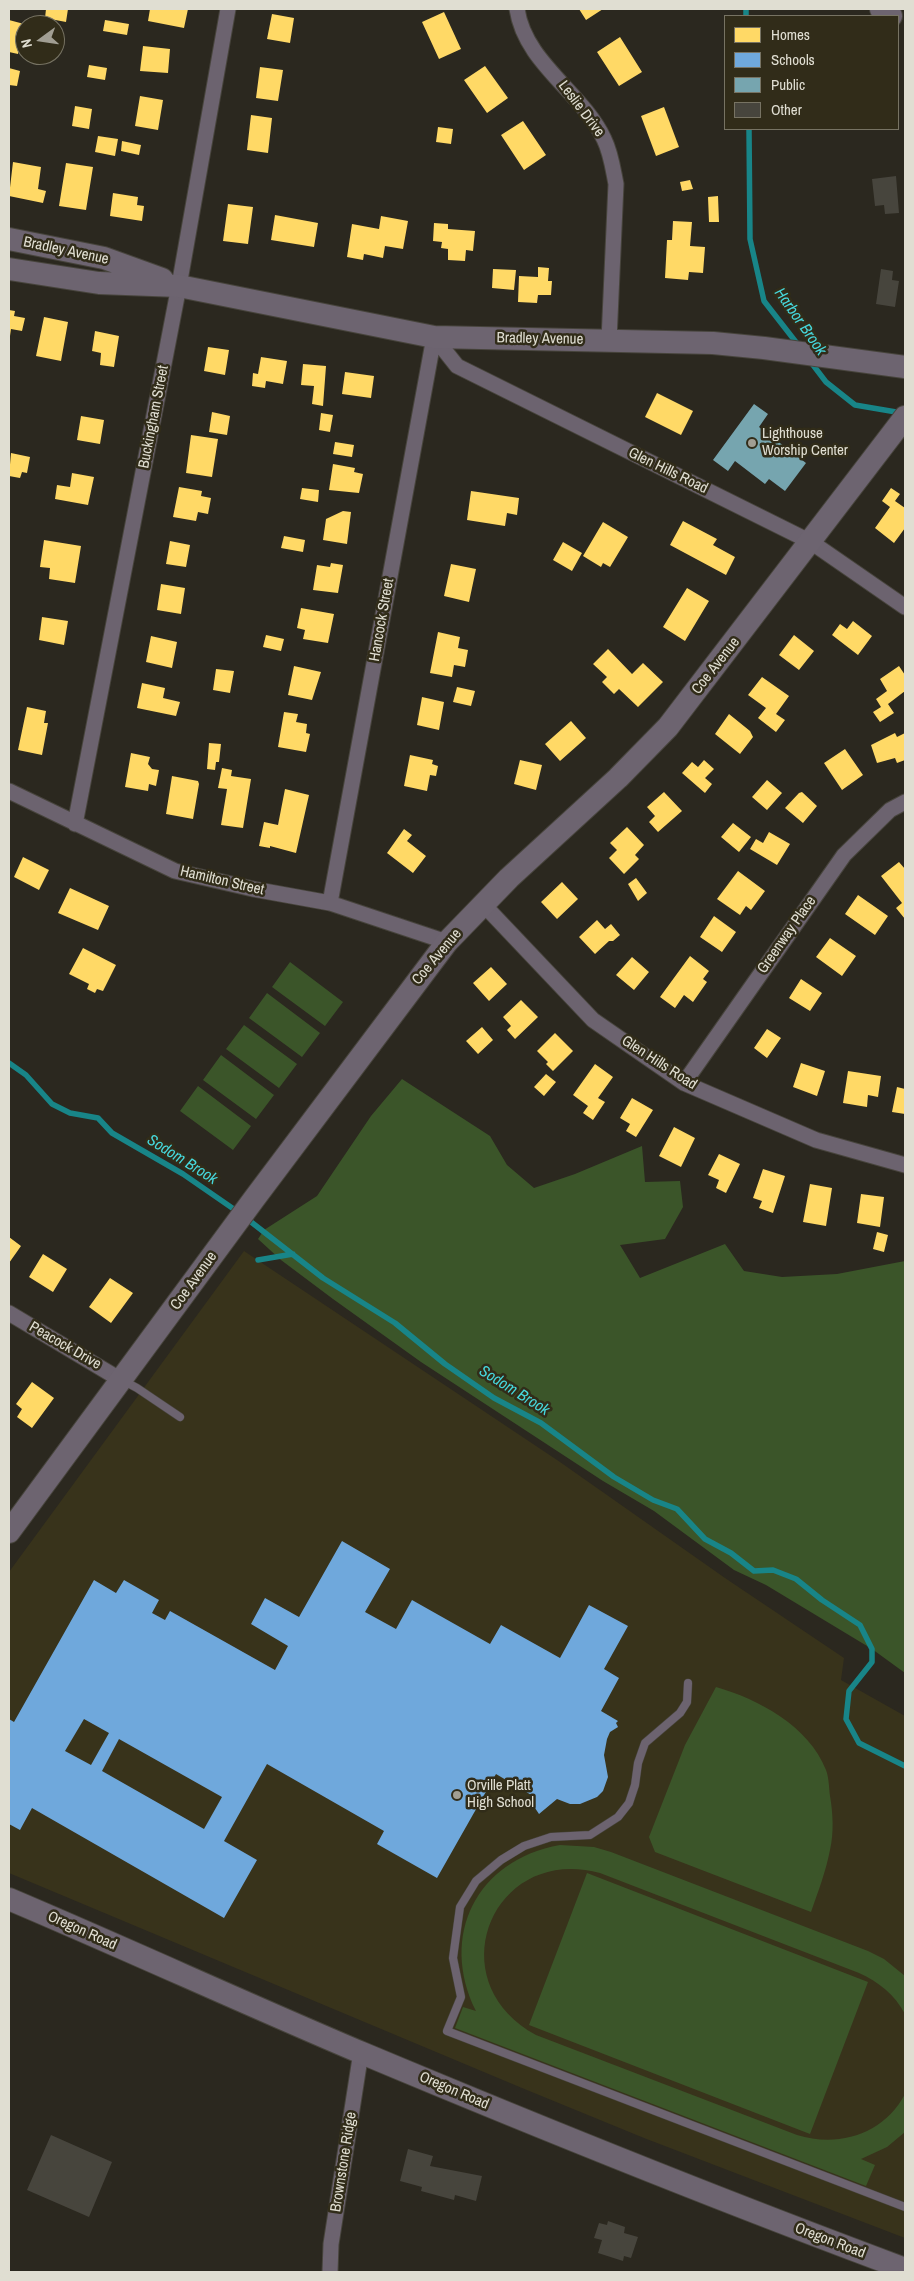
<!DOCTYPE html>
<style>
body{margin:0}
#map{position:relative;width:914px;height:2281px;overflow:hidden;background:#2b281f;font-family:"Archivo Narrow",sans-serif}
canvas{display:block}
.frame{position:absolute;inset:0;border:10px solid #e0ded2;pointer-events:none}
.legend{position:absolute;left:724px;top:15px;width:175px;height:115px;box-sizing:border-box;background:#312c19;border:1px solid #777363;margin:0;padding:6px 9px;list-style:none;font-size:15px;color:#e0ded2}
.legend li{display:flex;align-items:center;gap:10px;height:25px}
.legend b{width:25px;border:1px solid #777363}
.north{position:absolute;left:15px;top:15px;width:50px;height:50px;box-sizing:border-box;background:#312c19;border:1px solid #777363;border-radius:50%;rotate:256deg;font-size:14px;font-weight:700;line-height:20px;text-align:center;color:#e0ded2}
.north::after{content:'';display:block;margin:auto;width:18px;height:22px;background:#a19e93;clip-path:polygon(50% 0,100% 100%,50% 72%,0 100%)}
</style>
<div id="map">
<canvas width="914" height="2281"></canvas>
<div class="frame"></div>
<ul class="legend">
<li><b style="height:14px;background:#ffd966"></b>Homes</li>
<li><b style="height:14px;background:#6fa8dc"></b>Schools</li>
<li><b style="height:14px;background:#76a5af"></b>Public</li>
<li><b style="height:14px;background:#47453d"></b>Other</li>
</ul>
<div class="north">N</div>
</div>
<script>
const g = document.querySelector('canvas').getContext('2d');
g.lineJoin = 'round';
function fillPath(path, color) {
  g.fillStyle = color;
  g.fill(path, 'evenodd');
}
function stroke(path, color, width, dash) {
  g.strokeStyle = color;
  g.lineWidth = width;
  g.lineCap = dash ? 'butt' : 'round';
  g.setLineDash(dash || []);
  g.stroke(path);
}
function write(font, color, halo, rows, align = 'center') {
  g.font = font + ' "Archivo Narrow",sans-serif';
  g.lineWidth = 5;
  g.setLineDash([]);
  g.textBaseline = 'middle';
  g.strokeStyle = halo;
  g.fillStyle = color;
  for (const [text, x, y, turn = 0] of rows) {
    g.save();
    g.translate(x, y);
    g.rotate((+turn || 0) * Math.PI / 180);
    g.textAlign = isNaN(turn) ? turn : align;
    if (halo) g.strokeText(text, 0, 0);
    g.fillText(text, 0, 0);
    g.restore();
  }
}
const built = new Path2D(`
 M244,1251L560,1462L725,1578L844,1658L841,1680L905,1716V2238L644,2138L522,2088L9,1873V1572Z`);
const green = new Path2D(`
 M290,962L343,1002L325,1026L272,987Z
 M267,993L320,1033L302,1057L249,1018Z
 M244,1025L297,1064L279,1088L226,1049Z
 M221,1055L274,1095L256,1119L203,1080Z
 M402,1079L490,1136L507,1165L534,1188L575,1174L642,1146L645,1182L680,1181L683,1207L665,1239L620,1245L640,1278L725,1244L744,1271L782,1277L837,1274L905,1261V1673L872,1649L766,1585L734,1570L654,1511L603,1481L421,1362L333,1299L281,1260L258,1239L264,1230L317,1196L371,1116Z
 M198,1086L251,1126L233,1150L180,1111Z
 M716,1687C758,1699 809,1726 826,1770C829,1778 829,1788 830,1796C833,1813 834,1833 830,1850C826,1871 818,1892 811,1912L655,1852L649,1837L685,1745Z
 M560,1845L594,1847L611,1852L868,1951L884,1959L905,1976V2014C895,1995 879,1982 859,1973L600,1873C492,1844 437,1981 536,2035L797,2135C839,2148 884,2134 905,2094V2132L887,2147L861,2159L875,2165L866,2186L455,2028L463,2007L476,2011C439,1936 476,1860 560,1845Z
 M587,1873L868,1982L810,2134L529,2025Z`);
const homes = new Path2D(`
 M46,9H68L66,22L45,18Z
 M150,9H188L184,28L148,21Z
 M579,9H603L586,20Z
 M444,12L461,49L439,59L422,22Z
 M272,14L294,18L290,43L267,39Z
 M9,20L24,24L18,54L9,52Z
 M105,20L129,24L127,35L103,31Z
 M620,37L642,72L619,86L597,52Z
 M143,46L170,49L168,73L140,71Z
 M89,65L107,68L105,80L87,77Z
 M485,66L508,98L487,113L464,80Z
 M260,67L283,70L278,101L256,98Z
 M9,68L20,71L17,86L9,85Z
 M140,96L163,100L158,130L135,126Z
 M75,106L92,109L89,129L72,126Z
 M664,107L679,147L656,156L641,116Z
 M251,115L272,118L268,153L247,150Z
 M523,121L546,155L524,170L501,135Z
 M438,127L453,129L451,144L436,142Z
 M98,136L118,139L115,156L95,152Z
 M122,141L141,145L139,155L121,151Z
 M13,162L41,167L38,189L46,191L43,203L9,196Z
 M66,163L93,167L86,210L59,206Z
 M690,180L693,189L682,191L680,182Z
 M113,193L138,197L137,205L144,206L142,221L110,216Z
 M718,196L719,222H709L708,197Z
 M228,204L253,207L248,244L223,241Z
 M275,215L318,223L314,247L271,240Z
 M381,216L408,221L403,249L385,246L383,258L364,254L363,260L347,257L352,224L379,229Z
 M673,221L692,222L690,246L705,247L703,273L689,272L688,280L665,278L667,240H672Z
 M434,223L448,224V229L475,231L473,251L466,250L465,261L448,260V249L441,248L442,242L433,241Z
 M538,267L549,268L548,281H552L551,295H538L537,303L518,302L519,276L538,277Z
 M493,269L516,270L514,290L492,288Z
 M9,310L15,311L14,316L25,318L22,331L11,329L10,336L9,335Z
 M44,317L68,322L61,361L36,356Z
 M95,331L119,336L114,367L100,365L101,353L92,351Z
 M208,347L229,350L225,375L204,371Z
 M261,357L287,361L283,384L266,381L265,388L252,386L253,373L258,374Z
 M303,364L326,366L323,406L312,404L314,386L301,385Z
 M345,372L374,376L371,398L342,394Z
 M657,393L693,411L681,435L645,417Z
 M212,412L230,416L227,435L209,432Z
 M321,413L333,415L330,432L319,430Z
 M81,416L104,420L100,444L77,440Z
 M191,435L218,439L212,477L186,473Z
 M335,442L354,445L352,457L333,454Z
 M11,453L30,457L27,473L22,472L20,478L9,476Z
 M333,464L355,468L354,472L363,474L359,493L329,490Z
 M72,473L94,477L88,505L55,499L57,485L70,487Z
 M179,487L202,491L201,496L211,498L208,514L198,512L196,521L173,517Z
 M302,488L319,490L318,502L300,499Z
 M891,488L900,494L895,501L905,508V528L894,543L875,528L890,507L882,501Z
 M471,491L519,498L517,515L507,513L505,526L467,520Z
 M343,511L351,512L347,544L323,540L326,519Z
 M683,521L717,539L713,545L735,557L726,575L670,545Z
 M603,522L628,537L610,567L603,563L601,567L583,556Z
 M284,536L305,540L303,552L281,548Z
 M44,540L81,546L75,583L49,579L50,568L40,567Z
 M170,541L190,545L186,567L166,564Z
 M563,542L582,553L572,571L553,560Z
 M331,563L343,565L338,593L313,590L317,565L330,567Z
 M451,564L476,569L469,602L444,596Z
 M161,584L185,588L181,614L157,610Z
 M687,588L709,601L685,641L663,627Z
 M301,608L334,614L328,643L303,639L305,630L297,628Z
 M42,617L68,621L64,645L39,640Z
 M853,621L872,636L858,655L832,635L840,624L847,629Z
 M438,632L460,637L458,648L468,650L465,667L454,665L452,677L430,673Z
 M266,635L284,639L281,651L263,647Z
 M794,635L814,651L799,670L779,655Z
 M151,636L177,642L172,668L146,662Z
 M608,649L632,674L643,663L663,682L638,707L619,689L614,694L602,682L607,677L593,664Z
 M294,666L321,672L312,700L288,695Z
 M899,666L905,675V691L888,704L894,713L880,722L873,712L881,707L876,699L887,691L880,679Z
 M216,669L234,671L230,693L213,690Z
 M762,677L789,696L776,714L785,720L776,732L758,718L766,708L748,695Z
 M142,683L165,688L163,698L180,702L176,716L137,708Z
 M457,687L475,691L471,706L453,702Z
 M422,697L444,702L439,730L417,725Z
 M27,707L46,711L44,723H48L42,755L18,750Z
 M284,712L298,714L296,722L307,724L306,733L310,734L306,752L278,747Z
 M729,714L750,731L753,737L740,754L715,734Z
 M571,721L586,738L560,761L545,744Z
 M895,733L897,737L905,733V760L897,763L895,758L877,763L871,745Z
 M209,743L221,744L219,762H216L215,770L207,769Z
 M845,749L863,775L842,790L824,763Z
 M131,753L150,757L148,764L152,769L159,770L156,786L149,784L148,791L125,787Z
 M410,755L433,760L432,764L438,766L436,776L430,775L427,791L404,786Z
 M520,760L542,765L536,790L514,784Z
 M704,760L714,769L705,778L712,784L705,793L682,773L692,762L698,767Z
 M222,768L232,770L231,776L251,779L243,828L221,825L227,789L218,788Z
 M172,776L198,781L199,784L193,819L166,814Z
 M767,780L782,793L767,810L752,797Z
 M285,789L309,795L296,853L270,846V848L259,846L264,822L278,825Z
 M664,792L682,811L658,832L649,822L655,816L647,807Z
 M802,792L817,806L803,823L785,808L799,793Z
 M733,823L751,837L739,852L721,837Z
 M627,827L644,845L635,855L639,859L624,874L609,858L617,850L610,843Z
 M404,829L412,835L407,841L426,856L413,873L387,853Z
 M769,832L790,844L777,865L750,849L756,839L763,843Z
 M23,857L49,870L39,890L14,877Z
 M899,862L905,869V919L896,908L902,903L881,876Z
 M738,871L765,891L751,910L746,906L740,915L717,899Z
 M636,878L647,893L638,901L628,884Z
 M562,882L578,899L557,919L541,902Z
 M70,888L109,906L98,930L58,913Z
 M858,895L888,916L875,935L845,914Z
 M714,916L736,932L722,952L700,937Z
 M597,920L605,929L611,924L620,935L613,941H609L595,954L579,937Z
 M830,938L856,956L842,976L816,957Z
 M83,948L116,965L103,991L97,989L95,993L87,989L89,984L69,974Z
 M690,956L709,971L703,979L707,982L693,1002L684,995L675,1008L660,997Z
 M632,957L649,972L634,990L616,975Z
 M491,967L507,984L489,1001L473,983Z
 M801,979L822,993L810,1011L789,998Z
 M521,1000L538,1017L515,1039L507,1030L511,1026L503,1017Z
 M482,1027L493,1040L478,1054L466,1041Z
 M767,1029L781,1038L767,1058L754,1048Z
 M555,1033L573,1051L553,1071L546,1064L548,1062L537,1051Z
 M801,1063L825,1071L817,1096L793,1087Z
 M595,1064L613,1077L598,1098L605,1102L593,1120L583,1113L588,1106L573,1095Z
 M848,1071L881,1076L878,1097L868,1095L867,1107L843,1103Z
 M546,1074L556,1082L544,1096L534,1087Z
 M897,1087L905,1089V1114L892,1112Z
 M632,1098L653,1110L636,1137L626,1131L630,1124L620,1118Z
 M674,1127L695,1138L681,1167L659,1156Z
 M719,1154L740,1164L726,1193L716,1188L719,1180L708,1175Z
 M763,1169L785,1176L773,1213L759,1208L762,1201L753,1198Z
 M810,1184L832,1188L826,1226L803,1222Z
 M861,1194L884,1197L880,1227L857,1223Z
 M877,1232L888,1235L884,1252L873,1249Z
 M9,1237L21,1246L9,1263Z
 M43,1254L67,1269L53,1292L29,1277Z
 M110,1278L133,1293L111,1323L89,1307Z
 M32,1382L54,1398L32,1428L17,1417L22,1409L16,1404Z`);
const schools = new Path2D(`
 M342,1541L390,1569L365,1612L396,1629L412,1600L490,1644L501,1625L560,1658L589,1605L628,1626L604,1669L619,1678L601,1711L618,1721L616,1723L618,1727L610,1732L607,1739L604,1755L608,1777L603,1791L597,1797L580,1804H570L557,1799L539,1814L529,1799L533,1796L496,1774L437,1878L377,1844L384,1831L267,1764L224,1841L257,1860L224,1918L32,1808L20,1830L9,1824V1719L14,1722L94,1580L116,1593L124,1580L159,1600L152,1613L165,1620L170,1611L275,1670L288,1646L251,1624L265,1598L299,1617ZM84,1719L109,1733L91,1765L65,1751ZM119,1739L222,1797L204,1829L102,1771Z`);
const public = new Path2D(`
 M754,404L768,414L759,427L806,463L785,491L769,479L765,484L735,461L728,471L713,460Z`);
const stream = new Path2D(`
 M746,9V16
 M749,129L750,239L764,301L799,346
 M810,361L826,382L855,405L902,413
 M9,1063L26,1075L52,1104L70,1113L98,1118L112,1133L183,1174L238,1212
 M246,1218L323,1278L395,1323L445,1364L494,1398L541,1423L614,1477L653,1500L677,1509L705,1539L731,1553L754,1571L773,1570L796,1579L822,1600L860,1625L872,1649V1662L849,1691L846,1719L859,1743L905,1766
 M258,1260L293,1254`);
const building = new Path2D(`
 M896,176L899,213L885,214L884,205L875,206L872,179Z
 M881,269L893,271L892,280L899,281L895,307L876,304Z
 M51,2135L112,2162L89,2217L27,2190Z
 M408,2149L433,2156L430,2166L482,2176L476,2201L455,2195L454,2200L421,2191L422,2187L400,2181Z
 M608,2221L625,2227L624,2233L638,2237L631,2258L624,2256L623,2261L598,2253L602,2240L594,2238L599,2223L607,2225Z`);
const lane = new Path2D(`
 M122,1380L137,1388L180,1417
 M688,1683L687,1702L680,1713L645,1743L638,1763L635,1785L629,1803L618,1817L590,1835L551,1837L524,1846L501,1860L476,1881L460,1907L453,1958L461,1997L447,2031L905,2207`);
const street = new Path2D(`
 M517,9C525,63 582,92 604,139C611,153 613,169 616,184L609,340
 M434,337L457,366L811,542L905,607
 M9,791L175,871L253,889L330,903L447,942
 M75,824L179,286L228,9
 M330,903L434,337
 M483,904L593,1020L684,1083L816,1140L905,1165
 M684,1083L844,855L890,810L905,802
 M9,1313L121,1380
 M330,2272L331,2244L361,2052`);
const secondary = new Path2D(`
 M881,9L891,16
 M9,239L104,258L162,279
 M9,269L99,283L179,286L434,337L713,343L764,348L905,367
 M9,1532L254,1199L447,942L509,878L618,778L668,727L905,417
 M9,1899C127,1949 244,2003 362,2053C541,2128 722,2201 905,2269`);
const markers = [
 [752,443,5,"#a19e93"],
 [457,1795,5,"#a19e93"]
];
const streetNames = [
 ["Leslie Drive",581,109,53],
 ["Bradley Avenue",66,251,12],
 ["Bradley Avenue",540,339,1],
 ["Buckingham Street",154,417,-79],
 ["Glen Hills Road",668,471,26],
 ["Hancock Street",382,620,-80],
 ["Coe Avenue",716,666,-52],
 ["Hamilton Street",222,881,13],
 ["Greenway Place",787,935,-55],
 ["Coe Avenue",437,957,-50],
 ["Glen Hills Road",659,1063,33],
 ["Coe Avenue",194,1281,-54],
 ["Peacock Drive",65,1346,30],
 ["Oregon Road",82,1931,24],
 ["Oregon Road",454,2091,23],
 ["Brownstone Ridge",344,2162,-81],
 ["Oregon Road",830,2241,21]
];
const poiNames = [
 ["Lighthouse",762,434],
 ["Worship Center",762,451],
 ["Orville Platt",467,1786],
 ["High School",467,1803]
];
const waterNames = [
 ["Harbor Brook",800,322,55],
 ["Sodom Brook",182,1160,32],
 ["Sodom Brook",514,1391,32]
];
fillPath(built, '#38331b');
fillPath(green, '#3b5529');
fillPath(homes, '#ffd966');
fillPath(schools, '#6fa8dc');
fillPath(public, '#76a5af');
stroke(stream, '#188588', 5.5);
fillPath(building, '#47453d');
stroke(lane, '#47443c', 9);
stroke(street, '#47443c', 17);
stroke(secondary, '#47443c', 24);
stroke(lane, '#6c636f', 8);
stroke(street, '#6c636f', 15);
stroke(secondary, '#6d6470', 22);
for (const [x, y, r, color] of markers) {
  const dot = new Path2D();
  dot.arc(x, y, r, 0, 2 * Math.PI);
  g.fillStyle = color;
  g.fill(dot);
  stroke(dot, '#312c19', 2);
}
write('15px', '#e0ded2', '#312c19', streetNames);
write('15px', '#e0ded2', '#312c19', poiNames, 'left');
write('italic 16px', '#46d7dc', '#312c19', waterNames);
</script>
